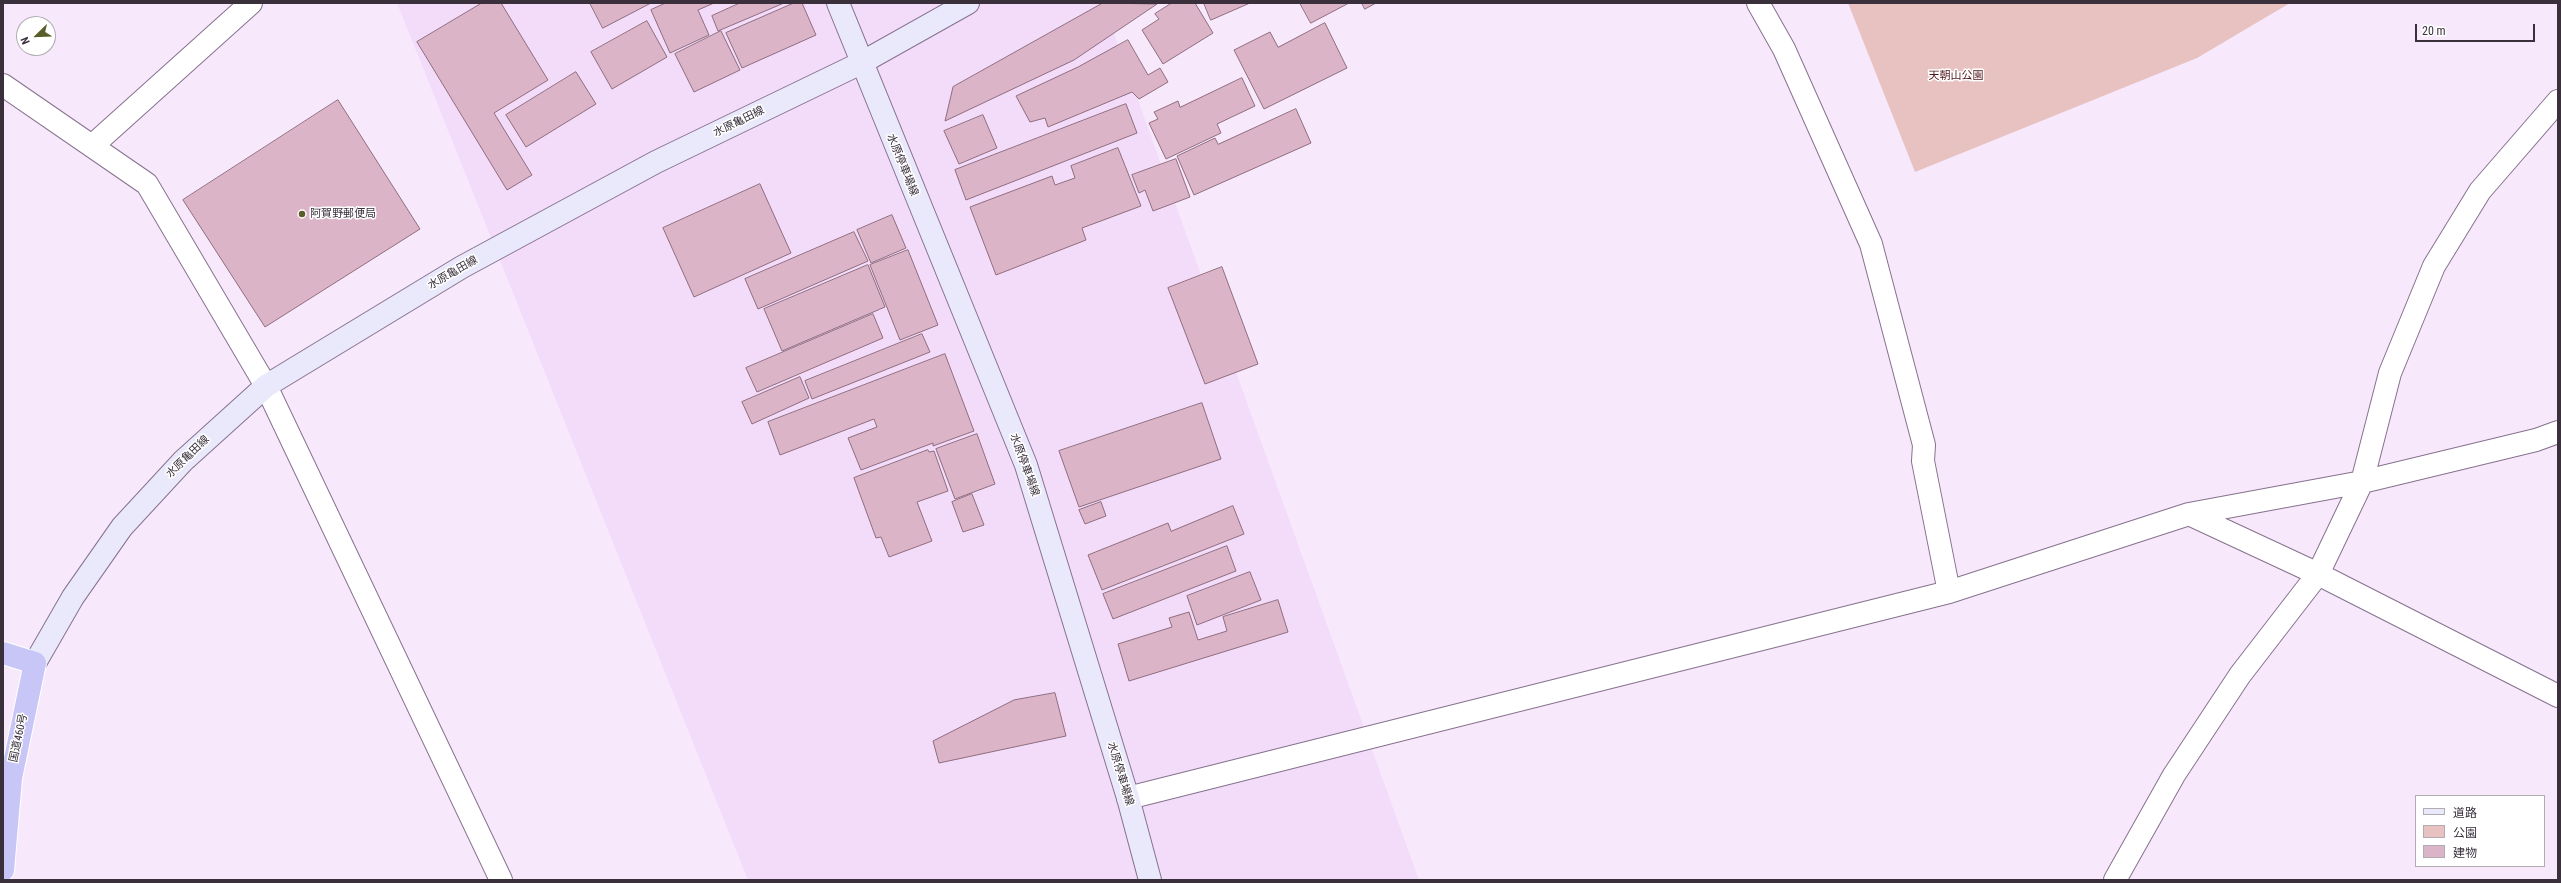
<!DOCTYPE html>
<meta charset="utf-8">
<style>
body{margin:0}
#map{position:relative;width:2561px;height:883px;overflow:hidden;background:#f7e8fc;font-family:"Roboto Condensed","Noto Sans JP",sans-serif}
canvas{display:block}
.frame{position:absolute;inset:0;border:4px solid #39303c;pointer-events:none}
.legend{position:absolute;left:2415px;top:795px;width:130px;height:72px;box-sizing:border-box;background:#fff;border:1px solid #b0acb1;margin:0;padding:5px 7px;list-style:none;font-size:12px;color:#39303c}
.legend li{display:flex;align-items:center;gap:8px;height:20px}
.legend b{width:20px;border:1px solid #b0acb1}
.north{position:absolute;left:16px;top:16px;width:40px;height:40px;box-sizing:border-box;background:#fff;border:1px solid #b0acb1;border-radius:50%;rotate:247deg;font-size:11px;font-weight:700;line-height:16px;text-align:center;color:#39303c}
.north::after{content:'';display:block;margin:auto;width:14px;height:18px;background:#595d2a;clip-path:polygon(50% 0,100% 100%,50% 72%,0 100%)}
.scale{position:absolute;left:2415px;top:24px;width:120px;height:18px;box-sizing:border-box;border:2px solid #39303c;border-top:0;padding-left:5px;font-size:12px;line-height:14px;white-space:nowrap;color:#39303c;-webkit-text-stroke:3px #fff;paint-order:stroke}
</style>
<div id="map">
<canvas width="2561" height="883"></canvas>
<div class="frame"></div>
<ul class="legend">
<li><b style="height:5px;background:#eae9fc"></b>道路</li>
<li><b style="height:11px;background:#e7c2c1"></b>公園</li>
<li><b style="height:11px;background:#dbb5c7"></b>建物</li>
</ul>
<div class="north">N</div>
<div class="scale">20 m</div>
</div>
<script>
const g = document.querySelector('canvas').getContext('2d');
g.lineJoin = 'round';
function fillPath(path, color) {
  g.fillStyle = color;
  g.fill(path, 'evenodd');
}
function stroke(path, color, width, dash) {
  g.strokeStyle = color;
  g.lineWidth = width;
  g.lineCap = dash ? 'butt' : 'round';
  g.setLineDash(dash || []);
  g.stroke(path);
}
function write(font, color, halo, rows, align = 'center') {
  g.font = font + ' "Roboto Condensed","Noto Sans JP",sans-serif';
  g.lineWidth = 3;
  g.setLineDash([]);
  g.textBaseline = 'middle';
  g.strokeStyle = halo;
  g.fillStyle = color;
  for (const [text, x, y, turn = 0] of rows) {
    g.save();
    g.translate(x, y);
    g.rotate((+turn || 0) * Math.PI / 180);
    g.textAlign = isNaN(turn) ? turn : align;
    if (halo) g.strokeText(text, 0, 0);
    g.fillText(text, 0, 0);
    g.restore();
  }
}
const built = new Path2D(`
 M397,3H1103L1419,880H748Z`);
const green = new Path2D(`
 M1848,3H2290L2197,58L1915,172Z`);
const building = new Path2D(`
 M482,3H501L548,80L494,113L532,175L507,190L417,42Z
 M590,3H651L603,28Z
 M666,3H714L698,10L709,35L670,53L651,10Z
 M740,3H784L718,31L712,16Z
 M794,3H802L816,35L742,68L726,33Z
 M1103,3L1157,4L1074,60L945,121L953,87Z
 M1172,3H1195L1213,33L1163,64L1142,30L1159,19L1155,14Z
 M1204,3H1250L1211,20Z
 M1300,3H1349L1311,23Z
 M1362,3H1376L1365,9Z
 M647,21L667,57L612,89L591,52Z
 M1325,23L1347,68L1264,109L1234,50L1270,32L1278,47Z
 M721,31L740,70L694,92L675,54Z
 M1128,40L1148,75L1160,68L1168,82L1139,99L1132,92L1048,127L1045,118L1030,122L1016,96L1078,67Z
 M576,72L596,104L526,147L506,115Z
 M1242,78L1255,106L1217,124L1221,133L1166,159L1149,123L1158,119L1154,112L1178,101L1180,107Z
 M338,100L420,229L265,327L183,200Z
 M1126,104L1137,133L966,200L955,170Z
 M1296,109L1311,143L1194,195L1177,156L1215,138L1218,144Z
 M983,115L997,148L959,164L944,131Z
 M1118,148L1141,206L1082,228L1086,240L996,275L970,207L1052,176L1055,185L1075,178L1071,166Z
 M1176,159L1190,197L1153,211L1145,190L1139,193L1132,175Z
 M760,184L791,253L694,297L663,228Z
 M892,215L906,248L871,263L857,230Z
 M854,232L868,261L758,309L745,279Z
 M908,250L938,325L900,340L870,265Z
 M868,265L885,307L782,351L764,309Z
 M1222,267L1258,364L1205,384L1168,288Z
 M873,314L883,338L757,392L746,368Z
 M922,334L930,352L812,399L805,381Z
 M945,354L974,431L933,446V443L861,470L848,438L877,427L874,419L780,455L768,422Z
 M800,377L809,398L752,424L742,402Z
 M1202,403L1221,459L1079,507L1059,451Z
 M977,434L995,484L955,499L936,449Z
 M928,450L929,452L934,451L948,491L917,502L932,541L889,557L881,537L876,538L854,478Z
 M972,494L984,525L963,532L952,502Z
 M1101,502L1106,516L1085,524L1079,510Z
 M1233,506L1244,534L1102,590L1088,555L1168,523L1171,531Z
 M1227,546L1236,571L1113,619L1103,594Z
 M1250,572L1261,600L1197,625L1187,596Z
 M1278,600L1288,632L1129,681L1118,644L1172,627L1169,618L1189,612L1198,640L1227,631L1223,617Z
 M1055,693L1066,736L939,763L933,741L1014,700Z`);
const minor = new Path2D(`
 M1758,3L1784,49L1871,244L1924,445L1923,461L1949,592
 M3,85L147,184L266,386L501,880
 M92,146L251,3
 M2189,514L2318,574L2558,696
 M1128,798L1949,592L2189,514L2362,482L2536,440L2558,432
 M2115,880L2174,775L2240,675L2318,574L2362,482L2390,373L2434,266L2480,191L2558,101`);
const secondary = new Path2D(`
 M838,3L1026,465L1128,798L1150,880
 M35,663L73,597L122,527L183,461L266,386L462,267L656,162L861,63L968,3`);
const trunk = new Path2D(`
 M3,653L35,663L11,778L3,870`);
const markers = [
 [302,214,4,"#595d2a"]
];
const parkNames = [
 ["天朝山公園",1956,76]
];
const streetNames = [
 ["水原亀田線",739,122,-26],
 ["水原停車場線",902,165,68],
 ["水原亀田線",453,273,-30],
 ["水原亀田線",188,457,-44],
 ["水原停車場線",1024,465,70],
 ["国道460号",19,738,-78],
 ["水原停車場線",1120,774,73]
];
const poiNames = [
 ["阿賀野郵便局",310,214]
];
fillPath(built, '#f2dcfa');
fillPath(green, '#e7c2c1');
fillPath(building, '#dbb5c7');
stroke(building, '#906d7e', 1);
stroke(minor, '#87728e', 24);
stroke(secondary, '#87728e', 24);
stroke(trunk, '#fff', 24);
stroke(minor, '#fff', 22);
stroke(secondary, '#eae9fc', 22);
stroke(trunk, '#c7c6f7', 22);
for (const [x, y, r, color] of markers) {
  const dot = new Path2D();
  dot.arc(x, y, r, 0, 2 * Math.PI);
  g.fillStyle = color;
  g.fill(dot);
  stroke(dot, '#fff', 1.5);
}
write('11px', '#52161b', '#fff', parkNames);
write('11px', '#39303c', '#fff', streetNames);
write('11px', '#39303c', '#fff', poiNames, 'left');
</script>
